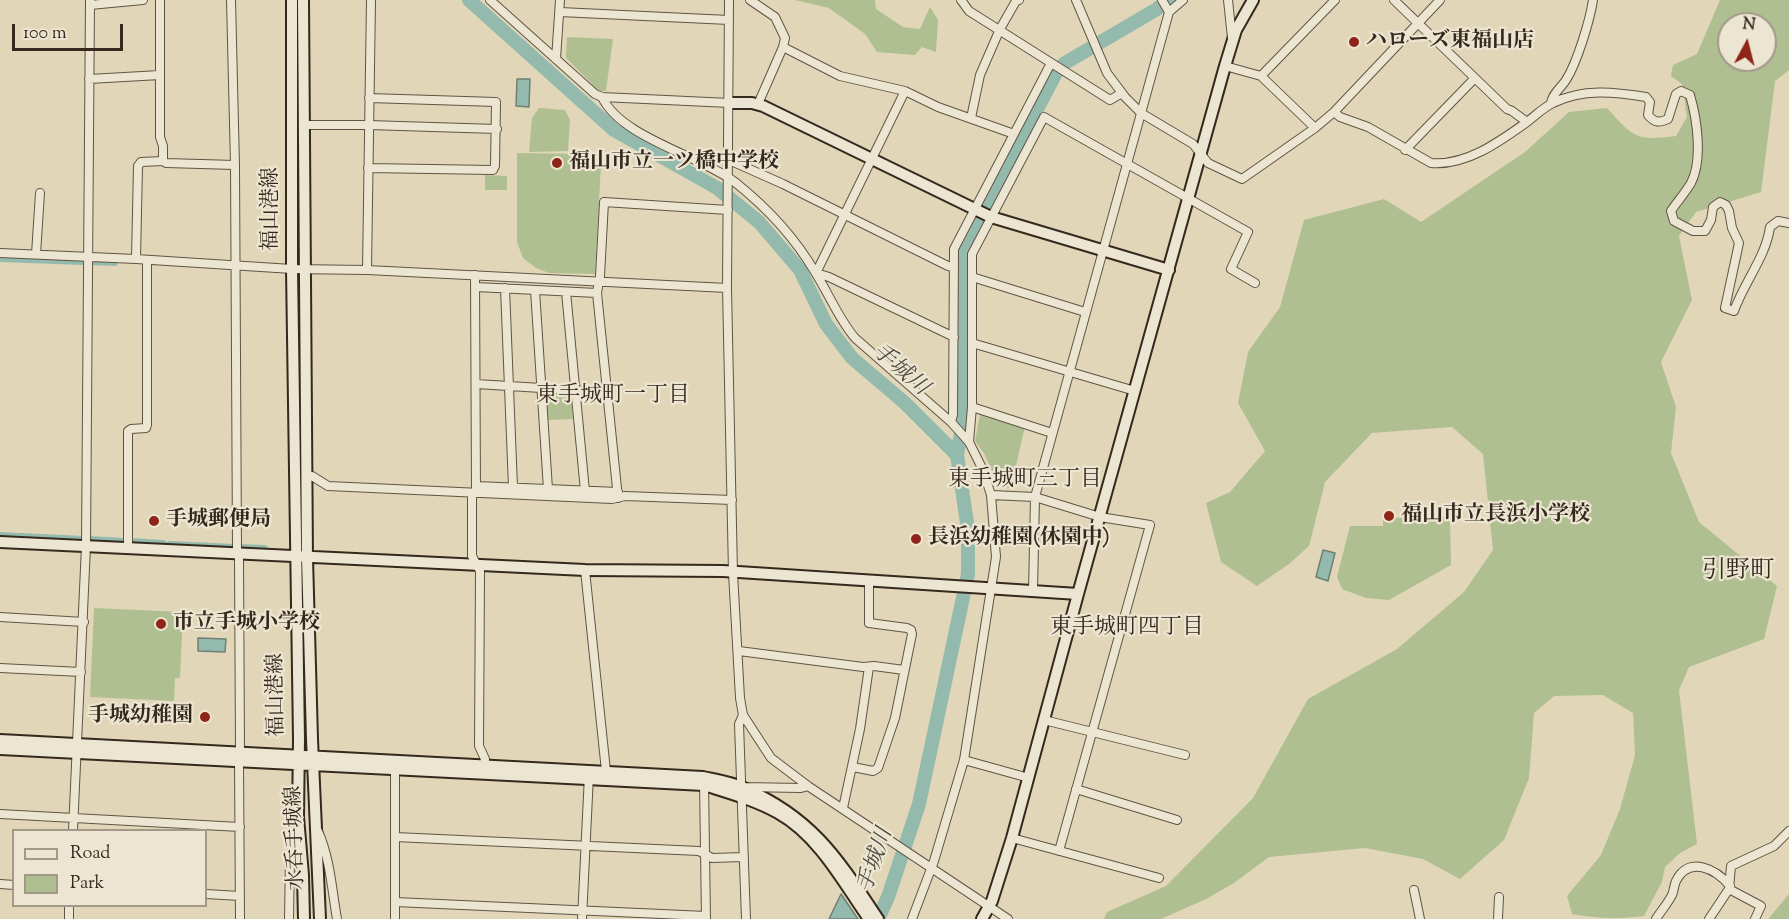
<!DOCTYPE html>
<meta charset="utf-8">
<style>
body{margin:0}
#map{position:relative;width:1789px;height:919px;overflow:hidden;background:#e1d7b8;font-family:"Sorts Mill Goudy",serif}
canvas{display:block}
.legend{position:absolute;left:12px;top:829px;width:195px;height:78px;box-sizing:border-box;background:#ece5d1;border:2px solid #a39989;margin:0;padding:8px 10px;list-style:none;font-size:18px;color:#35281d}
.legend li{display:flex;align-items:center;gap:12px;height:30px}
.legend b{width:30px;border:2px solid #a39989}
.north{position:absolute;left:1717px;top:12px;width:60px;height:60px;box-sizing:border-box;background:#ece5d1;border:2px solid #a39989;border-radius:50%;rotate:7deg;font-size:16px;font-weight:700;line-height:24px;text-align:center;color:#35281d}
.north::after{content:'';display:block;margin:auto;width:21px;height:27px;background:#8f2418;clip-path:polygon(50% 0,100% 100%,50% 72%,0 100%)}
.scale{position:absolute;left:12px;top:24px;width:111px;height:27px;box-sizing:border-box;border:3px solid #35281d;border-top:0;padding-left:8px;font-size:18px;line-height:21px;white-space:nowrap;color:#35281d;-webkit-text-stroke:4px #ece5d1;paint-order:stroke}
</style>
<div id="map">
<canvas width="1789" height="919"></canvas>
<ul class="legend">
<li><b style="height:8px;background:#ece5d1"></b>Road</li>
<li><b style="height:16px;background:#afbf92"></b>Park</li>
</ul>
<div class="north">N</div>
<div class="scale">100 m</div>
</div>
<script>
const g = document.querySelector('canvas').getContext('2d');
g.lineJoin = 'round';
function fillPath(path, color) {
  g.fillStyle = color;
  g.fill(path, 'evenodd');
}
function stroke(path, color, width, dash) {
  g.strokeStyle = color;
  g.lineWidth = width;
  g.lineCap = dash ? 'butt' : 'round';
  g.setLineDash(dash || []);
  g.stroke(path);
}
function write(font, color, halo, rows, align = 'center') {
  g.font = font + ' "Sorts Mill Goudy","Noto Serif JP",serif';
  g.lineWidth = 4.5;
  g.setLineDash([]);
  g.textBaseline = 'middle';
  g.strokeStyle = halo;
  g.fillStyle = color;
  for (const [text, x, y, turn = 0] of rows) {
    g.save();
    g.translate(x, y);
    g.rotate((+turn || 0) * Math.PI / 180);
    g.textAlign = isNaN(turn) ? turn : align;
    if (halo) g.strokeText(text, 0, 0);
    g.fillText(text, 0, 0);
    g.restore();
  }
}
const green = new Path2D(`
 M795,0H875L876,9L903,27L920,29L930,7L938,20L936,52L922,47L915,55L877,52L865,34L829,8Z
 M1720,0H1789V70L1775,81L1761,192L1696,212L1679,236L1692,300L1661,362L1676,407L1671,453L1699,522L1777,586L1764,639L1689,667L1679,690L1697,844L1680,853L1665,867L1662,882L1644,916C1619,919 1597,919 1572,914L1567,896L1601,855L1620,809L1635,755L1633,713L1603,695L1554,696L1534,713L1529,778L1504,840L1460,879L1423,859L1365,848L1269,857L1234,883L1206,899L1161,919H1104L1107,912L1166,886L1253,798L1308,699L1397,649L1464,592L1493,550L1483,454L1452,427L1372,433L1325,482L1309,546L1289,564L1257,586L1221,562L1206,503L1230,492L1265,451L1238,403L1248,352L1280,307L1304,220L1384,199L1421,222L1525,152L1569,112L1607,108C1634,138 1636,141 1676,136L1687,117L1682,84L1671,76L1673,65L1697,54ZM1729,24H1765V60H1729Z
 M567,37L613,39L606,91H599L566,58Z
 M539,108L565,110L570,120L568,151L529,152L532,118Z
 M517,153L583,154L601,165L595,274L549,273L536,268L523,258L517,242Z
 M485,175L507,176V190H485Z
 M551,393L567,394L571,397L573,419L548,420L546,396Z
 M980,414L1025,426L1011,488L999,487L985,455L975,441Z
 M1450,517L1451,565L1389,600L1366,598L1342,589L1337,577L1350,526H1383V518Z
 M94,608L183,612L180,678H175L174,701L90,697Z
 M1789,894V919H1768Z`);
const water = new Path2D(`
 M517,79H530L529,107L516,106Z
 M1323,550L1335,553L1328,581L1316,577Z
 M198,638L226,639L225,652L198,651Z
 M841,894L858,919H829Z`);
const canal = new Path2D(`
 M0,258L83,261
 M91,261L114,262
 M0,536L83,540
 M90,540L124,542
 M130,542L163,544
 M170,545L234,548
 M238,548L264,549`);
const river = new Path2D(`
 M469,0L614,130L717,188L759,222L800,270L826,324L852,358L905,403L957,455
 M878,919L888,897L919,804L968,574V530L957,455L963,422L962,252L1056,73L1065,63L1157,9L1168,0`);
const street = new Path2D(`
 M160,0V137L163,146V161L166,163L235,165
 M231,0L235,165L237,550L239,559L240,752
 M490,0L595,94L602,97L730,103
 M729,0L727,288L733,573L740,698L743,715L739,724L746,919
 M750,0L775,17L785,38L783,47L840,76L905,91L938,107L1014,134
 M961,0L969,11L1110,100L1122,93
 M1076,0L1107,73L1125,97L1141,113L1193,144L1208,163L1242,179L1315,128L1334,112L1440,0
 M1162,0L1169,12
 M1228,0L1232,38
 M1394,0L1507,109L1512,111L1527,122C1535,116 1544,107 1553,103C1583,88 1615,92 1646,97L1650,102L1648,115C1655,123 1659,123 1668,119L1676,94L1681,91L1690,95C1697,119 1703,160 1691,183C1685,193 1677,202 1671,211L1674,221L1693,231H1705L1711,220L1713,207L1720,202L1726,205L1729,211L1732,228L1739,243L1725,308L1734,311C1744,282 1766,257 1770,227L1778,221L1789,223
 M90,5L143,0
 M560,12L729,20
 M556,59L560,0
 M1225,66L1261,76L1315,128
 M1261,76L1335,0
 M89,79L160,75
 M905,91L816,273L829,277L954,337
 M602,97C621,138 702,156 736,183C766,207 795,238 815,272C829,294 838,318 855,338L951,422
 M1551,103C1552,94 1561,88 1566,80C1577,63 1590,20 1593,0
 M758,104L783,47
 M1334,112L1340,117L1368,127L1431,163C1466,166 1499,142 1527,122
 M971,118L980,75L1000,29L1016,1L1019,0
 M303,125H368L497,129
 M1405,150L1474,79
 M729,160L783,184L948,266L954,267
 M368,168L493,170L495,166L496,102L369,98
 M0,253L136,259L292,269L367,270L727,288
 M36,254L40,193
 M136,259L138,166L141,162L163,161
 M367,270L371,0
 M475,275L476,493
 M972,277L1085,312
 M476,287L597,293
 M505,288L513,487
 M535,290L548,489
 M566,292L585,491
 M972,343L1135,391
 M476,384L607,392
 M972,407L1052,433
 M969,442L972,407V254L1044,117L1248,232L1231,269L1255,283
 M306,477L312,476L328,486L612,499L625,496L732,500
 M476,486L618,492
 M472,493V556L480,571L479,746L485,759L484,765
 M991,495L1035,497L1100,517L1150,525L1059,851
 M618,498L597,293L600,276L604,202L728,210
 M128,548V431L131,429L146,428L147,425V260
 M585,570L606,771
 M1033,591L1035,497L1169,12L1183,0
 M0,617L84,622
 M739,651L863,667L874,666L904,670
 M0,668L81,672
 M743,715L771,758L808,786L1008,919
 M1044,720L1185,755
 M964,760L1029,778
 M239,761L240,919
 M395,765V919
 M853,767L873,771L878,768L895,718L912,634L911,630L907,628L869,623V581
 M704,781L706,919
 M743,787L801,788L808,786
 M1076,789L1177,820
 M843,808L860,729L869,667
 M0,814L240,827
 M73,830L86,546L90,0
 M318,831C330,858 332,890 337,919
 M395,837L699,851L712,858L744,857
 M1012,838L1159,878
 M0,884L14,885
 M1729,889L1761,906L1755,919
 M1414,890L1420,919
 M206,894L240,896
 M395,902L706,916
 M69,919V906
 M289,919L290,856L293,847L300,842
 M582,919L589,775
 M912,919L934,861L964,760L996,557L991,495L983,470L969,442L951,422L953,415L954,249L1051,63
 M1498,919L1499,897
 M1656,919C1661,911 1668,903 1672,895C1674,891 1674,885 1676,881C1689,855 1716,869 1730,886
 M1709,919L1729,889L1731,866L1774,846L1789,831`);
const secondary = new Path2D(`
 M292,0V269L299,739L298,817L303,875L304,919
 M303,0L307,558L312,739L320,919
 M730,103H752L763,106L991,217L1169,270
 M0,542L585,570L723,571L1078,594
 M0,740L703,777C717,780 731,782 744,788C813,818 838,859 878,919
 M0,749L704,785C729,793 755,800 778,813C819,836 843,882 869,919
 M982,919L992,901L1012,838L1078,594L1225,66L1236,30L1253,0`);
const markers = [
 [1354,42,6,"#8f2418"],
 [557,163,6,"#8f2418"],
 [1389,516,6,"#8f2418"],
 [154,521,6,"#8f2418"],
 [916,539,6,"#8f2418"],
 [161,624,6,"#8f2418"],
 [205,717,6,"#8f2418"]
];
const poiNames = [
 ["ハローズ東福山店",1366,42],
 ["福山市立一ツ橋中学校",569,163],
 ["福山市立長浜小学校",1401,516],
 ["手城郵便局",166,521],
 ["長浜幼稚園(休園中)",928,539],
 ["市立手城小学校",173,624],
 ["手城幼稚園",193,717,"right"]
];
const streetNames = [
 ["福山港線",272,209,-90],
 ["福山港線",278,695,-91],
 ["水呑手城線",297,838,-92]
];
const waterNames = [
 ["手城川",899,371,41],
 ["手城川",877,861,-71]
];
const neighbourhoodNames = [
 ["東手城町一丁目",613,397],
 ["東手城町三丁目",1025,481],
 ["東手城町四丁目",1127,629]
];
const quarterNames = [
 ["引野町",1738,573]
];
fillPath(green, '#afbf92');
fillPath(water, '#94baae');
stroke(water, '#6e8074', 1.5);
stroke(canal, '#94baae', 8);
stroke(river, '#94baae', 14);
stroke(street, '#605444', 10);
stroke(secondary, '#35281d', 14);
stroke(street, '#ece5d1', 8);
stroke(secondary, '#ece5d1', 10);
for (const [x, y, r, color] of markers) {
  const dot = new Path2D();
  dot.arc(x, y, r, 0, 2 * Math.PI);
  g.fillStyle = color;
  g.fill(dot);
  stroke(dot, '#ece5d1', 2);
}
write('bold 21px', '#35281d', '#ece5d1', poiNames, 'left');
write('21px', '#35281d', '#ece5d1', streetNames);
write('italic 22px', '#4d4c41', '#ece5d1', waterNames);
write('22px', '#35281d', '#ece5d1', neighbourhoodNames);
write('24px', '#35281d', '#ece5d1', quarterNames);
</script>
